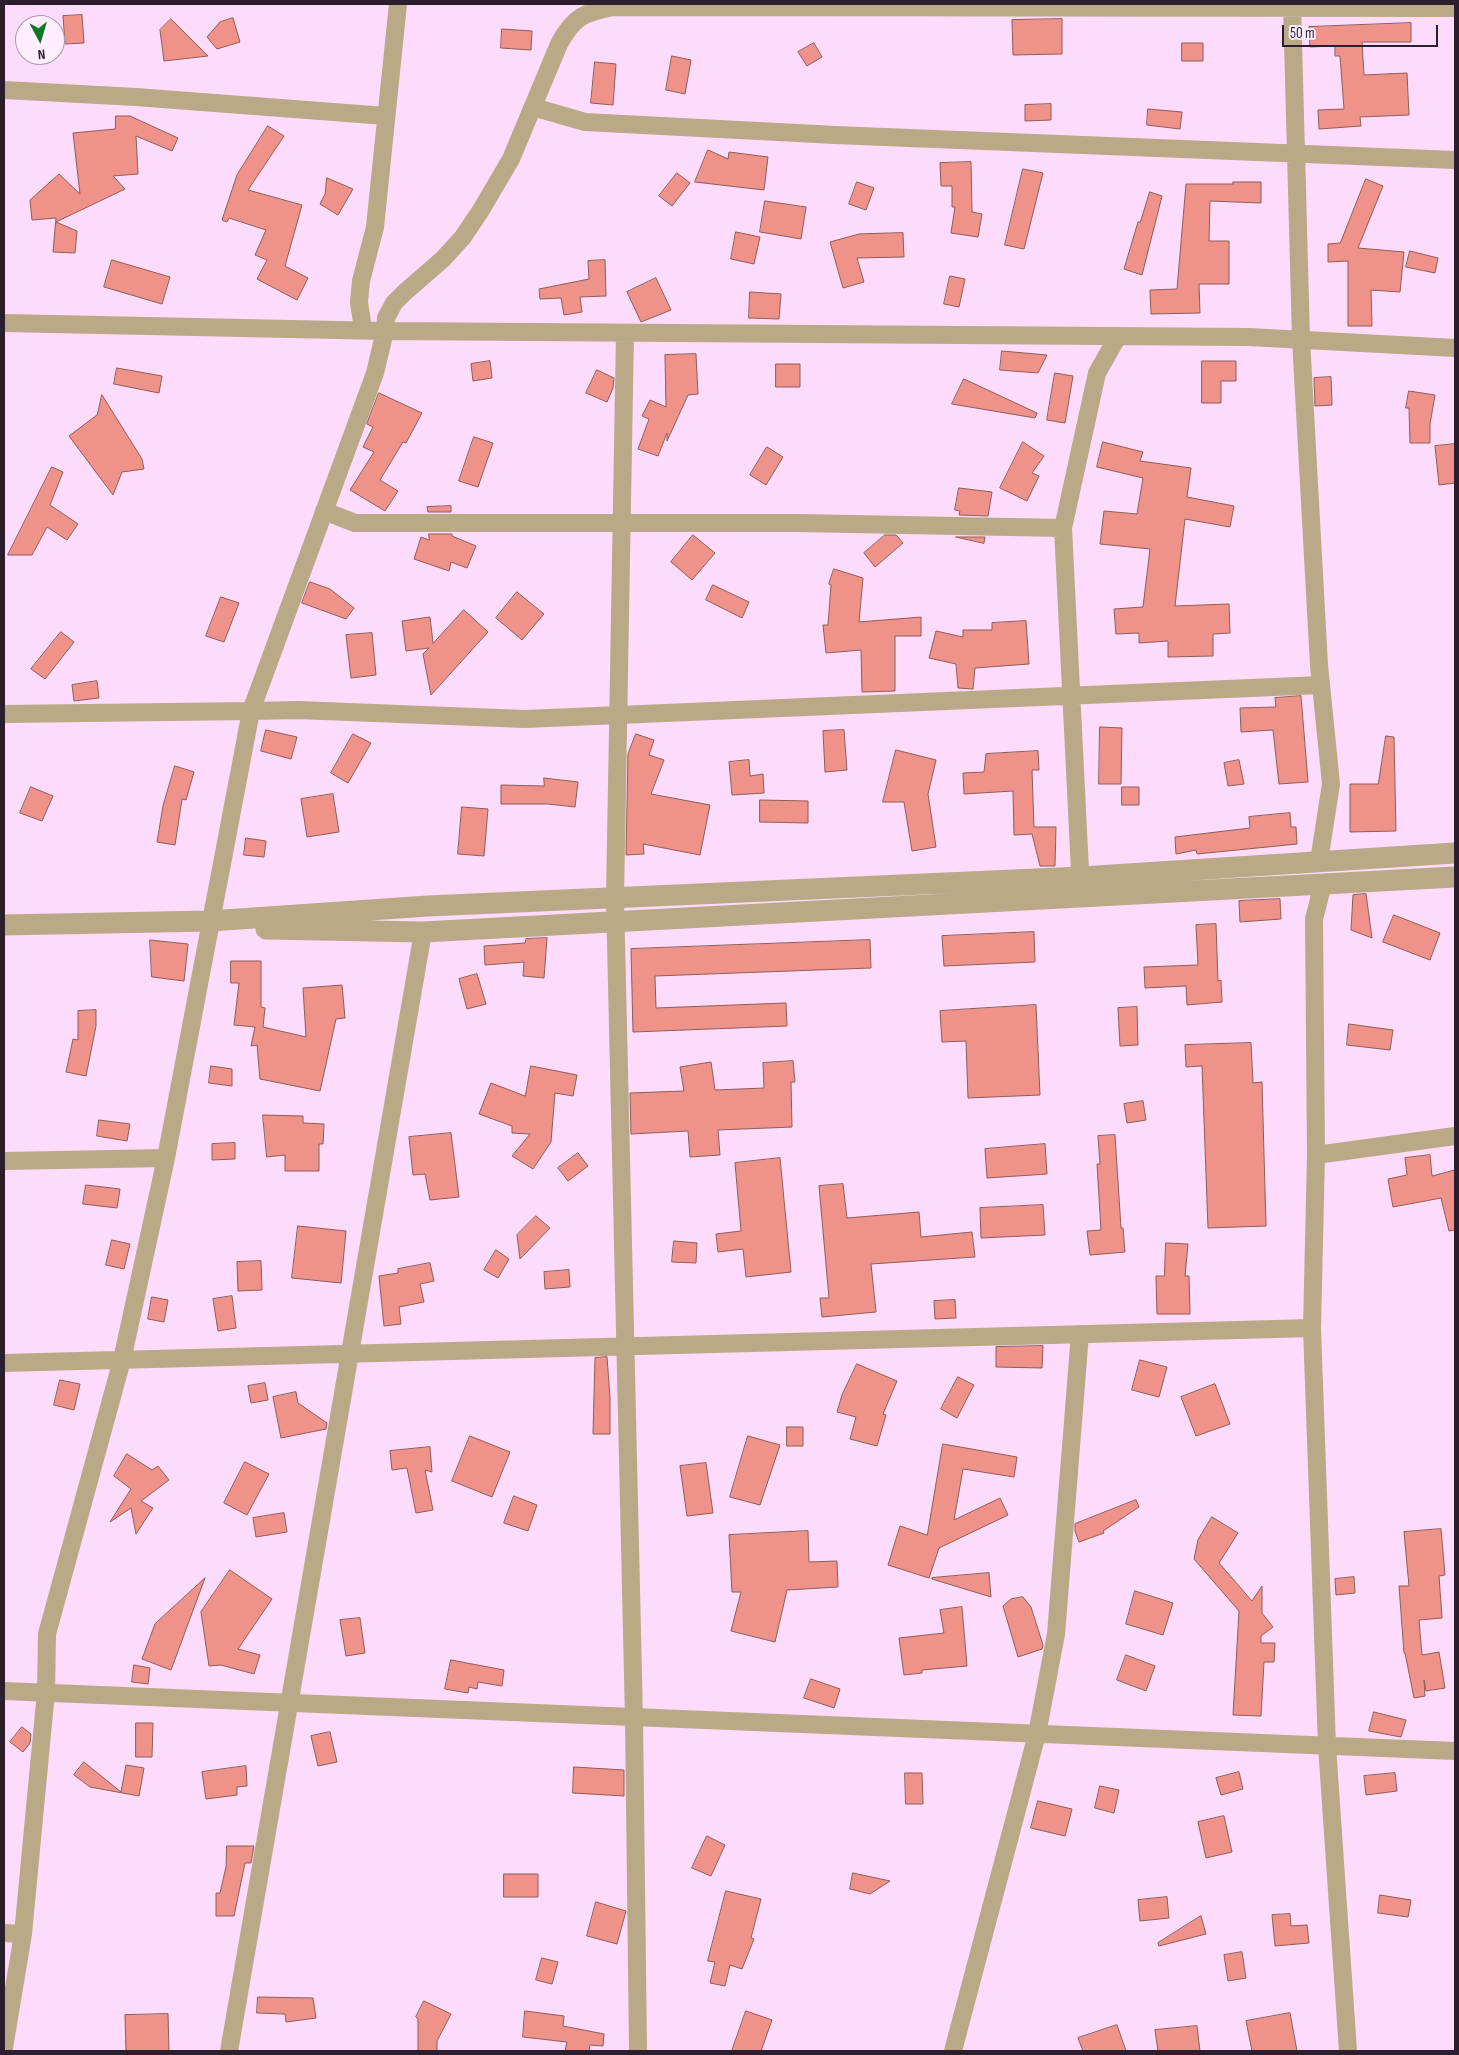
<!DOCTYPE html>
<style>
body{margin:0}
#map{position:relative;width:1459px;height:2055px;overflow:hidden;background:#fcdbfc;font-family:"Sofia Sans Condensed",sans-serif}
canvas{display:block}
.frame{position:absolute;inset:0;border:5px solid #2c1e2c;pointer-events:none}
.north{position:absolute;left:15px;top:15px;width:50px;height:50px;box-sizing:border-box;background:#ffefff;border:1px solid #ab9bab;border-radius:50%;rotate:174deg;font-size:14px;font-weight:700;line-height:20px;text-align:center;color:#2c1e2c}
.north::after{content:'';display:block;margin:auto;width:18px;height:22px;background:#0f7527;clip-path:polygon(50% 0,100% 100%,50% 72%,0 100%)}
.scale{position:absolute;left:1282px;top:25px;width:156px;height:22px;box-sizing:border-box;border:2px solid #2c1e2c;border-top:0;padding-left:6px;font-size:15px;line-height:18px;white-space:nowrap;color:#2c1e2c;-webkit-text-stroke:4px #ffefff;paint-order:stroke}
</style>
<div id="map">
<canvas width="1459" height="2055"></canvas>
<div class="frame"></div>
<div class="north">N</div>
<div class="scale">50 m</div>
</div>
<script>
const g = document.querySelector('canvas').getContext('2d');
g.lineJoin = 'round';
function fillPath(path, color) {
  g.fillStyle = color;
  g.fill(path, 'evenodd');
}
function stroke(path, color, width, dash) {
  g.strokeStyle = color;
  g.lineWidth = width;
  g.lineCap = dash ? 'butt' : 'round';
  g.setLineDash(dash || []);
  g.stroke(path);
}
const building = new Path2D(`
 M82,15L84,43L65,44L63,16Z
 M233,18L240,42L217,49L207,37L220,22Z
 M171,19L208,56L164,61L160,30Z
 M1062,19V54L1013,55L1012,20Z
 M1411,23V42H1362L1364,75L1407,73L1409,115L1360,117L1361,126L1319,129L1318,110L1344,109L1340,56H1335V46L1310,47L1309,27Z
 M502,29L532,31L531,50L501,48Z
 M814,43L822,57L807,66L798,52Z
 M1182,43H1203V61H1182Z
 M672,56L691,60L685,94L666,90Z
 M595,62L616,64L613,105L591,103Z
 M1051,104V120L1025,121V105Z
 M1148,109L1182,112L1180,129L1147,125Z
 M116,116H130L178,138L172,151L136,136L138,174L113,176L125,189L56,222L77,231L75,253L53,252L56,218L32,220L30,200L59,174L80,194L73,133L115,129Z
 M268,126L284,136L248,190L302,205L285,266L308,278L297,300L257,279L267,260L255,255L266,230L229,218L227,222L222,220L237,175Z
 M708,150L728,159L729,152L768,157L764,190L695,182Z
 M971,162L972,212L982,214L978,237L951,233L955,207H952V186H941L940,163Z
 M1023,169L1043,173L1024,249L1005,245Z
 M677,173L690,183L672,206L659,196Z
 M327,178L353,189L338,215L320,204L325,194Z
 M1366,179L1383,186L1358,248L1404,252L1400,292L1371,290L1372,326H1348V261L1328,262V244L1340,243Z
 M857,182L874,188L866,210L849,204Z
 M1233,182H1261V203L1210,201L1209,241H1229V284H1199L1200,313L1151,314L1150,290L1177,289L1186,184H1233Z
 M1150,192L1162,196L1142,275L1124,269L1138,222H1140Z
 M765,201L806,207L801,239L760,232Z
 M736,232L760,237L754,264L731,259Z
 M903,233L904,257L857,258L864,282L843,288L830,242L859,234Z
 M1410,251L1438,258L1435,273L1406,267Z
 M112,260L170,277L162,304L104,287Z
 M605,260L606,296L580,297L582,312L564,315L561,298L540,299L539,289L589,279L588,261Z
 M950,276L965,279L959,307L944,304Z
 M656,278L671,310L641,322L627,292Z
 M750,292L781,294L779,319L749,318Z
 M1002,351L1047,355L1038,373L1000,370Z
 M696,354L698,394L688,395L667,441V433L658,456L638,449L649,419L642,416L650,400L666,407L665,355Z
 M490,361L492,378L473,381L471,364Z
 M1202,361H1236V381H1221V403H1202Z
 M776,364H800V387H776Z
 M117,368L162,376L159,393L114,384Z
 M597,370L614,378L613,388L607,402L586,393Z
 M1055,373L1073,376L1065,423L1047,420Z
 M1331,377L1332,405L1315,406L1314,378Z
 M964,379L1037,413L1035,418L952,404Z
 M1409,391L1435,395L1430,424V443H1410L1409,408H1406Z
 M379,393L422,413L406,443L403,442L380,480L398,491L385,511L350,490L374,452L363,447L373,427L367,424Z
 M102,395L142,459L144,469L122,472L113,495L69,436L97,415Z
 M474,437L493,443L478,487L459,481Z
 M1023,442L1044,456L1032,473L1039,476L1027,501L1000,488Z
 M1103,442L1143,452L1140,461L1191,468L1187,497L1234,506L1230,527L1185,519L1175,606L1229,604L1230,633L1213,634V656L1168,657V641L1139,643V633L1116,634L1114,609L1143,607L1150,549L1100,544L1104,511L1137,514L1143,478L1097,467Z
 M1455,444V483L1439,485L1435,446Z
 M767,447L783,457L766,485L750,475Z
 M52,467L63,472L50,505L78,524L67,540L47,527L32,555H8Z
 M959,488L992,492L988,516L959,515L960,511L955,510Z
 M451,506V512H428L427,507Z
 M429,534H452V536L476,546L467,568L451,562L449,571L414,559L421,537L429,540Z
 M693,535L715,553L692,580L671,562Z
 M885,535H896L903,543L875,567L864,553Z
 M956,537H985L984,543Z
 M834,569L863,578L859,622L921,617V636H895V691L862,692L861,650L826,653L823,625H828L831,585L829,584Z
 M310,582L330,589L354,608L346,619L302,603Z
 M713,585L749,602L742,618L706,600Z
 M517,592L544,614L522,640L496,618Z
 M221,597L239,603L224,642L206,636Z
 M464,610L488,632L431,695L423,654L429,648L406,651L402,621L430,617L433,643Z
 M1026,621L1029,664L975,668L973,689L958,688L956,664L929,658L936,631L963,637V630H992V623Z
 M61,632L74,642L45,679L31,669Z
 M372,633L376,675L351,678L346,635Z
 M97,681L99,698L74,701L72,685Z
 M1301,696L1308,782L1279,784L1273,730L1241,732L1240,708L1276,707L1275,698Z
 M1100,727L1122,728L1121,784H1099Z
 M266,730L297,737L291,759L261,751Z
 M844,730L847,770L825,772L823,731Z
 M353,734L371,743L348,783L331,773Z
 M636,734L654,740L649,755L664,760L651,794L710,805L700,855L643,844L644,854L626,855L628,754Z
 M1386,736L1394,737L1396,831L1350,832V784H1378Z
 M896,750L936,760L928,794L936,847L912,851L904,802H883Z
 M1038,751L1039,770H1032L1034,827H1056L1055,866H1040L1032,834L1014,835L1013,791L964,794L963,773L984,772L986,754Z
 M749,760L750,776L763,774L764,793L732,795L729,762Z
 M1239,760L1244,784L1228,786L1224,763Z
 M175,766L194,772L186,800L182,799L175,845L157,842L163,806Z
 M544,778L578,782L575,807L548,804H501V785L544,786Z
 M31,787L53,796L42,821L20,813Z
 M1122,787H1139V805H1122Z
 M333,794L339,832L307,837L301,799Z
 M760,800L808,801V823L760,822Z
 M462,807L488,809L484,856L458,854Z
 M1290,813L1291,827H1296L1297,844L1197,854L1196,850L1176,854L1175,837L1250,828L1249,817Z
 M246,838L266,841L264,857L244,855Z
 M1366,894L1372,938L1351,930L1353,895Z
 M1280,899L1281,919L1240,922L1239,901Z
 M1394,915L1440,933L1430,960L1383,942Z
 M1216,924L1218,981L1221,980L1222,1002L1187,1005L1186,986L1145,988L1144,967L1198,965L1196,925Z
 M1034,932L1035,962L944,966L942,936Z
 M547,938L544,978L523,976L524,962L485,965L484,946L525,943L526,939Z
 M150,940L188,944L184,981L152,977Z
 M870,940L871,968L655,976L656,1008L786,1003L787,1026L633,1032L631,949Z
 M231,961H261V1007L265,1008L263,1027L306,1037L303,988L342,985L345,1018L336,1019L320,1091L260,1079L257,1045L251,1046L255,1027L234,1025L239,983H231Z
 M477,974L486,1004L467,1009L459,979Z
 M1036,1005L1040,1095L968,1098L966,1041L942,1042L940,1011Z
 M1137,1007L1138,1045L1120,1046L1118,1008Z
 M96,1010V1026L86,1076L66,1072L73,1039L78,1040V1011Z
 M1349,1024L1393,1030L1390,1050L1347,1045Z
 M1251,1043L1253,1083L1262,1082L1266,1226L1208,1228L1202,1066L1186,1067L1185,1045Z
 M793,1061L795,1082H791L792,1127L718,1130L720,1155L690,1157L688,1131L631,1134L630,1093L684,1091L680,1067L711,1062L715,1090L764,1088L763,1063Z
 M211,1066L232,1069V1086L209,1083Z
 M531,1066L577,1075L573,1096L555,1093L551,1142L533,1169L512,1156L530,1134L512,1133V1126L479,1114L491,1083L525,1096Z
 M1143,1101L1146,1120L1127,1123L1124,1104Z
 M263,1115L303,1116V1123L324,1124L323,1144H319V1171H285V1155L267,1157Z
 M99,1120L130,1124L127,1141L97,1136Z
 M451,1133L459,1197L430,1200L425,1174L413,1175L409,1137Z
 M1115,1135L1121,1228H1123L1125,1252L1090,1255L1087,1231L1101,1230L1097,1164H1100L1098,1136Z
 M235,1143V1159L212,1160V1144Z
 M1045,1144L1047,1174L987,1178L985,1149Z
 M578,1153L588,1166L568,1181L558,1168Z
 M1430,1155L1432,1176L1455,1170V1230L1449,1231L1441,1198L1393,1207L1388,1179L1407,1175L1405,1158Z
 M780,1158L791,1272L746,1277L743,1249L718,1252L716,1234L741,1231L735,1163Z
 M843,1184L847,1218L919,1212L921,1237L972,1232L975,1257L871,1264L876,1312L822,1317L820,1298H829L819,1186Z
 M86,1185L120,1189L117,1208L83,1204Z
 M1043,1205L1045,1235L981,1238L980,1208Z
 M536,1216L550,1228L520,1259L517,1235Z
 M298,1226L346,1231L341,1283L292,1278Z
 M112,1240L130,1244L124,1269L106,1265Z
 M674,1241L697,1243L696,1263L672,1262Z
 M1166,1243L1188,1244L1185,1276H1189L1190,1314H1157L1156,1276H1164Z
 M496,1250L509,1259L498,1278L484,1270Z
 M261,1261L262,1290L238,1291L237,1262Z
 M430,1263L434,1281L420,1284L424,1302L399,1307L401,1324L384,1326L379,1276L398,1273V1269Z
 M569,1270L570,1287L545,1289L544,1272Z
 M232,1296L236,1328L218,1331L213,1299Z
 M152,1297L168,1300L164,1322L148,1319Z
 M955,1300L956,1318L935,1319L934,1301Z
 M1043,1346L1042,1368L996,1367V1347Z
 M607,1357L610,1397V1434H593L595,1358Z
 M1140,1360L1167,1367L1159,1397L1132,1390Z
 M857,1364L897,1381L883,1414L886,1415L877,1446L850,1439L856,1417L837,1412L842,1395Z
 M958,1377L974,1385L957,1418L941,1409Z
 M60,1380L80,1384L74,1410L54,1405Z
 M265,1383L268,1400L251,1403L248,1386Z
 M1215,1384L1230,1424L1196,1436L1181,1397Z
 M296,1392L298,1403L327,1423L326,1429L281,1438L273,1397Z
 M787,1427H803V1446H787Z
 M470,1436L510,1452L492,1497L452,1481Z
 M748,1436L780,1445L760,1505L730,1497Z
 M943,1444L1017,1457L1014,1477L963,1469L954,1520L1000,1498L1008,1515L939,1548L929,1578L888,1565L900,1526L927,1535Z
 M430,1447L432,1472L425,1470L433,1510L416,1513L407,1468L392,1470L390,1451Z
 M127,1454L152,1470L158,1466L169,1480L141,1501L153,1508L136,1534L131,1508L110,1522L131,1489L114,1476Z
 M245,1462L269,1474L247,1515L224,1503Z
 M706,1463L713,1513L687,1516L680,1466Z
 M514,1496L537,1505L528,1531L504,1523Z
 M1136,1500L1139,1507L1103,1531L1104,1533L1079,1542L1075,1531V1524Z
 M284,1513L287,1532L256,1537L253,1518Z
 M1212,1517L1238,1533L1219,1563L1252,1601L1262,1586V1613L1273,1627L1261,1636V1643H1275L1274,1662H1264L1261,1716L1233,1715L1239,1611L1194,1559L1198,1540Z
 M1441,1529L1445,1575L1439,1576L1442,1618L1419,1620L1422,1655L1439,1652L1445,1688L1426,1691L1424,1680L1425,1696L1414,1698L1405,1653H1404L1399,1586H1409L1404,1532Z
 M808,1531L809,1562L837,1561L838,1587L787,1590L775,1642L731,1631L741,1592H732L729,1535Z
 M230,1570L272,1599L238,1649L260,1655L254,1674L221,1665L209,1666L201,1612Z
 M989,1573L991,1597L932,1579V1578Z
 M1354,1577L1355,1593L1336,1595L1335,1579Z
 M205,1578L171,1670L142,1659L155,1624Z
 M1135,1591L1173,1603L1163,1635L1126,1624Z
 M1023,1597L1031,1607L1043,1645L1042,1649L1018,1657L1003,1606L1011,1599Z
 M962,1607L967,1666L922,1670V1673L904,1675L899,1638L944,1633L940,1610Z
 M360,1618L365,1653L346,1656L340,1620Z
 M1126,1655L1155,1666L1146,1691L1117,1680Z
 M451,1660L504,1670L502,1686L478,1682L477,1689L469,1687L468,1693L445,1689Z
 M134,1665L150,1668L148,1684L132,1682Z
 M811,1679L840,1689L834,1708L804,1698Z
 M1374,1712L1406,1720L1401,1737L1369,1731Z
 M136,1723H153L152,1757H136Z
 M22,1727L31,1734L30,1743L23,1752L10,1742Z
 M330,1732L337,1762L318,1766L311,1736Z
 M84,1762L121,1792L126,1765L144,1768L139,1796L90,1787L74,1775Z
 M246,1766L247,1786L237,1787V1795L206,1799L202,1772Z
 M574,1767L624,1770V1796L573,1793Z
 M1239,1772L1243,1789L1221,1795L1216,1778Z
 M905,1773H922L923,1804H906Z
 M1395,1773L1397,1791L1366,1795L1364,1776Z
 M1100,1786L1119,1790L1114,1813L1095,1808Z
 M1038,1801L1072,1809L1065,1836L1031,1828Z
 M1224,1816L1232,1852L1206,1858L1198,1822Z
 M707,1836L725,1845L711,1876L692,1868Z
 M227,1846H254L251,1863H245L234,1916H216V1893H220L226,1867Z
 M853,1873L890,1881L870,1894L850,1889Z
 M504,1874H538V1897H504Z
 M726,1891L761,1899L751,1938L754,1939L742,1969L730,1965L725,1986L710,1983L715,1962L708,1961Z
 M1380,1895L1411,1900L1408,1917L1378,1913Z
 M1167,1897L1169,1918L1140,1921L1138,1900Z
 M596,1902L626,1911L617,1944L587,1936Z
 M1290,1914L1291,1926L1307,1925L1309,1943L1275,1946L1272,1915Z
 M1201,1916L1206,1934L1159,1946L1158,1943Z
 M1242,1952L1246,1978L1228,1981L1224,1955Z
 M542,1958L558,1962L552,1984L536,1980Z
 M258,1997L313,1998L316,2018L286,2022L285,2014L257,2013Z
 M424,2001L451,2014L437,2041V2051H418V2019L416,2017Z
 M525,2011L564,2016L563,2026L604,2034L603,2046L590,2045L589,2051H565L567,2042L523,2037Z
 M746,2011L772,2020L761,2051H732Z
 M1290,2013L1297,2051H1252L1246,2021Z
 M168,2014L169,2051H126L125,2015Z
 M1117,2025L1126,2051H1083L1078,2038Z
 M1197,2026L1200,2051H1158L1155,2030Z`);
const minor = new Path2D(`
 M1292,4L1301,339L1319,665L1331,784L1319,861
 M4,90L136,97L386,116
 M533,107L585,122L835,135L1455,160
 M4,323L385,331L1249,337L1455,348
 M363,329L359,302L361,281L375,227L398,4
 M625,333L615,898L634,1718L638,2051
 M324,511L355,523H798L1063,528
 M4,714L251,711L375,373L385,331L386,318L394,303L405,292L443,259L463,237L481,210L511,159L559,44C574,16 584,13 613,7L1455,8
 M1323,884L1314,919L1316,1155L1312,1328L1327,1746L1348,2051
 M1081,891L1063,528L1097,373L1118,336
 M1316,1155L1455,1136
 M4,1161L166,1158
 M4,1363L1312,1328
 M4,1691L1455,1751
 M4,1933L23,1934
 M4,2048L23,1934L46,1692L47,1634L122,1360L166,1158L251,711L298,710L525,719L1321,685
 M229,2051L423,932
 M953,2051L1037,1734L1056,1634L1080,1334`);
const tertiary = new Path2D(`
 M4,925L210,921L428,906L1081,877L1455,853
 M266,929L423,932L1455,877`);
fillPath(building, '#ef938a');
stroke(building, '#8f5c56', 1);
stroke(minor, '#b9a986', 18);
stroke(tertiary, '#b9a986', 21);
</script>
